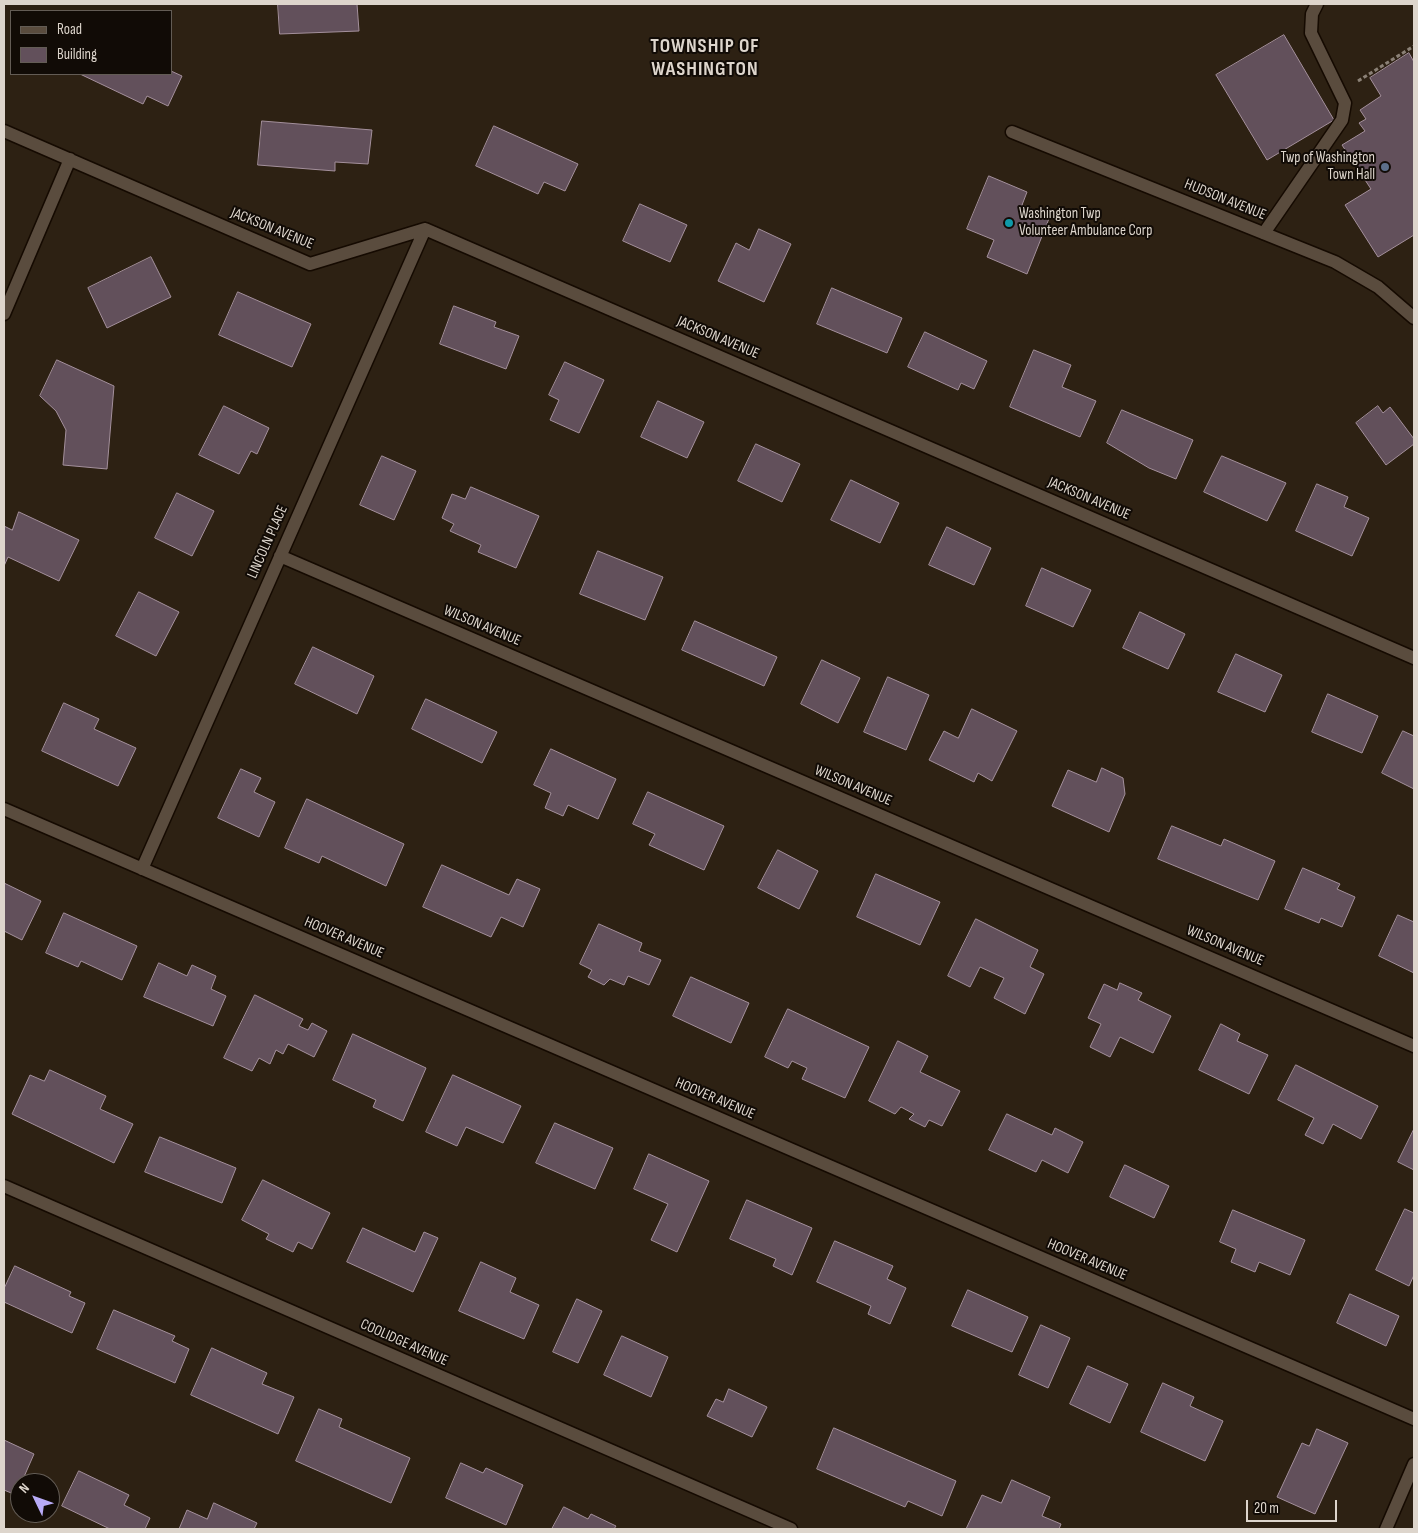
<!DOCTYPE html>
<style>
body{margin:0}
#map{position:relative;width:1418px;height:1533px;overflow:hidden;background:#2d2113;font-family:"Sofia Sans Condensed",sans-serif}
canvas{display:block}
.frame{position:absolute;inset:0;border:5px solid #ddd5cc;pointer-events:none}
.legend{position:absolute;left:10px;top:10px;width:162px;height:65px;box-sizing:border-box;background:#110b06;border:1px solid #635c55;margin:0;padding:6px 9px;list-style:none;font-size:15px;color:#ddd5cc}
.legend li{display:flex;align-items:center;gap:10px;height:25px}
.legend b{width:25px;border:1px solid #635c55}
.north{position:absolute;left:10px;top:1473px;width:50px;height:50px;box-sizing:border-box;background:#110b06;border:1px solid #635c55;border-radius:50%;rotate:312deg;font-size:14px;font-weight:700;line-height:20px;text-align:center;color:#ddd5cc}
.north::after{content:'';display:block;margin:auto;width:18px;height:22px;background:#b8abf7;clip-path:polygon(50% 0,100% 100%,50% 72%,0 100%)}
.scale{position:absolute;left:1246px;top:1500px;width:91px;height:22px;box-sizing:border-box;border:2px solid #ddd5cc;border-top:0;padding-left:6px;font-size:15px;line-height:18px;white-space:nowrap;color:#ddd5cc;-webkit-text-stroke:4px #110b06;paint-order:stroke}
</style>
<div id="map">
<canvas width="1418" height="1533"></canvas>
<div class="frame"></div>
<ul class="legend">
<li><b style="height:6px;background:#5a4c3e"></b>Road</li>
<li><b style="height:14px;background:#62505b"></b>Building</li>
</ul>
<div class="north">N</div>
<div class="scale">20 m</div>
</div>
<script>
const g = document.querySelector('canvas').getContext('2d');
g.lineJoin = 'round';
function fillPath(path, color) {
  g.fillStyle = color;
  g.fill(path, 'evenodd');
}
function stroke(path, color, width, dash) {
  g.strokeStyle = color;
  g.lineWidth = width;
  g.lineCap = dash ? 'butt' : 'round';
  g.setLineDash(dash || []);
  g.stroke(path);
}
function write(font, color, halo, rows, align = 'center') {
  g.font = font + ' "Sofia Sans Condensed",sans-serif';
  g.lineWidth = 4;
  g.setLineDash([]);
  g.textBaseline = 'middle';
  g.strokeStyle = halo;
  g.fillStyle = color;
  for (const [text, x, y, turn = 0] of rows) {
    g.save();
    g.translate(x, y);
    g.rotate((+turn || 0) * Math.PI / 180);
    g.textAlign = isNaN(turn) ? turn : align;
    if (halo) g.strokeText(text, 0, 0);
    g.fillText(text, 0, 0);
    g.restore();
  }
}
const building = new Path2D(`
 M278,4H357L359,31L280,34Z
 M1284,35L1334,120L1267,160L1216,75Z
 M1409,53L1414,62V235L1378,257L1345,205L1371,189L1342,145L1365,131L1359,123L1366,119L1360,110L1381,96L1370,78Z
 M171,71L182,76L168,106L147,96L143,104L80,74H171Z
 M262,121L372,130L368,164L335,162V171L258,165Z
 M494,126L578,164L565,191L544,182L538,194L476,166Z
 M989,176L1027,192L1022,205L1050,216L1027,274L987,257L994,240L967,229Z
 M640,204L687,225L670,262L623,241Z
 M759,229L791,244L764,302L718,281L736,243L749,250Z
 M151,257L171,297L107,328L88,288Z
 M832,288L902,318L887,353L817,324Z
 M238,292L311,324L292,367L219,335Z
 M454,306L496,322L494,327L519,336L506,369L440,344Z
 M925,332L987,361L974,389L961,383L958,390L908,367Z
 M1034,350L1071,365L1062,387L1096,401L1080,437L1010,407Z
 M57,360L114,386L107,469L63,465L66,430L56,411L40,396Z
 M565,362L604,380L579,433L550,420L559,400L549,395Z
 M658,401L704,422L687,458L641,437Z
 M224,406L269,428L257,454L251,451L239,474L199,455Z
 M1378,406L1383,413L1390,407L1414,439V444L1386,465L1356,423Z
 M1122,410L1193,440L1176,479L1149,468L1107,443Z
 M756,444L800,464L782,502L738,481Z
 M382,456L416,471L394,520L360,505Z
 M1222,456L1286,483L1267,521L1204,492Z
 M851,480L899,503L880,543L831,520Z
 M1317,484L1348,497L1344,507L1369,518L1352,556L1296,531Z
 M471,487L539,516L516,568L478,552L481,545L450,531L454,524L442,518L452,494L465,499Z
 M177,493L214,511L192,556L155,538Z
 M19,512L79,540L59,581L8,557L4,566V526L12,530Z
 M947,527L991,548L974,585L929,565Z
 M598,551L663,577L645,620L580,594Z
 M1042,568L1091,590L1073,627L1026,606Z
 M139,592L179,612L156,656L116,636Z
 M1140,612L1185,634L1168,669L1123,648Z
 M695,621L777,657L764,686L682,650Z
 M313,647L374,676L357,714L295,684Z
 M1236,654L1282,675L1265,712L1218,692Z
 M822,660L860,678L838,723L801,704Z
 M888,677L929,695L906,750L864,732Z
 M1328,694L1378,716L1362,753L1312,732Z
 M426,699L497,732L482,763L412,729Z
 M64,703L99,719L94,729L136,748L118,786L42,751Z
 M972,709L1017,731L992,781L978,773L974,782L929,760L944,731L958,738Z
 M1403,731L1414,736V789L1382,773Z
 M551,749L616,779L598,819L568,805L563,816L545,808L551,793L534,785Z
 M1102,768L1123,778L1125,794L1109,832L1052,806L1068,770L1096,782Z
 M241,769L261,778L254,792L275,802L259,837L218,818Z
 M648,792L724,826L704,870L649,845L655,834L633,824Z
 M307,799L404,844L386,886L322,856L319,863L285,848Z
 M1172,826L1221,846L1224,839L1275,861L1258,900L1158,859Z
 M778,850L818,871L799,909L758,888Z
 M442,865L509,895L517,879L540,889L523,927L501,917L491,937L423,907Z
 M1303,868L1340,884L1337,889L1355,897L1342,927L1321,918L1319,923L1285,909Z
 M876,874L940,902L920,945L857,917Z
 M4,883L41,901L22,940L4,931Z
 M64,913L137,946L122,980L81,961L78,967L46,953Z
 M1398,915L1414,922V973L1379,956Z
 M976,919L1038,950L1030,967L1044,974L1025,1014L994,998L1004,978L980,967L970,987L948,976Z
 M599,924L642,943L639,951L661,960L649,985L628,976L624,985L610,979L604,985L588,977L592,970L580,964Z
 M159,963L187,976L192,965L216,976L211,989L226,996L213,1026L144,997Z
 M691,977L749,1003L731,1043L673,1016Z
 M1120,983L1142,993L1138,1000L1171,1016L1153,1053L1120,1037L1110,1057L1090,1047L1101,1024L1088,1018L1104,984L1117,990Z
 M255,995L303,1019L299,1026L308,1030L312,1023L327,1031L314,1057L288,1044L283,1054L276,1050L270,1064L259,1058L252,1071L224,1058Z
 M788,1009L869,1047L845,1098L802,1079L807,1068L792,1061L788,1068L765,1057Z
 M1221,1024L1240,1034L1237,1041L1268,1055L1249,1094L1199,1070Z
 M353,1034L426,1068L403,1121L373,1107L376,1100L333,1080Z
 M898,1041L928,1056L920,1072L960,1091L942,1126L929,1120L925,1127L909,1119L914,1114L901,1107L895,1114L869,1101Z
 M1296,1065L1378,1106L1361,1139L1333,1124L1323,1144L1305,1135L1314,1118L1278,1100Z
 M50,1070L106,1096L100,1109L133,1124L114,1163L12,1114L30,1075L44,1081Z
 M453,1075L521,1106L503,1143L466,1127L457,1146L426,1132Z
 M1007,1114L1052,1135L1055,1128L1083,1142L1068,1173L1042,1160L1036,1172L989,1150Z
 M555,1123L613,1148L595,1189L536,1163Z
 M1414,1129V1170L1398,1162Z
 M160,1137L236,1168L222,1203L145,1172Z
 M649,1154L709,1181L677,1252L651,1240L668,1204L634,1189Z
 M1125,1165L1169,1186L1154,1218L1110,1197Z
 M263,1180L330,1213L312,1249L298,1242L293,1252L266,1239L269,1234L242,1220Z
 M747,1200L812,1228L792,1275L773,1266L776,1259L730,1239Z
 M1405,1209L1414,1213V1275L1409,1286L1376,1270Z
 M1233,1210L1305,1240L1290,1275L1259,1262L1255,1272L1231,1262L1236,1249L1220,1242Z
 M363,1228L415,1252L424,1232L438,1238L413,1292L347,1262Z
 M835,1241L893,1266L887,1279L906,1288L890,1324L868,1314L871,1306L817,1282Z
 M481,1262L516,1278L510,1292L539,1305L524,1339L459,1311Z
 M15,1266L71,1292L69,1296L85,1303L72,1333L4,1302V1289Z
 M968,1290L1028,1317L1012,1352L952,1326Z
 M1350,1294L1399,1316L1386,1346L1337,1323Z
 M577,1299L602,1311L578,1363L553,1352Z
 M114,1310L175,1336L172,1341L189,1349L175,1383L97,1349Z
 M1041,1325L1070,1338L1048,1388L1019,1375Z
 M622,1336L668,1357L651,1397L604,1375Z
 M212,1348L267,1373L262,1384L294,1397L278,1434L191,1395Z
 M1088,1366L1128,1384L1110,1423L1070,1404Z
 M1163,1383L1194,1397L1190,1406L1223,1421L1205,1461L1141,1432Z
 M729,1389L767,1407L752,1437L707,1416L716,1399L723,1402Z
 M319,1409L342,1419L339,1427L410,1458L391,1503L296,1461Z
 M834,1428L956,1481L942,1516L908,1501L905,1507L817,1469Z
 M1317,1429L1348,1443L1315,1514L1277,1497L1302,1443L1309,1446Z
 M4,1440L34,1454L16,1495L4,1490Z
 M461,1463L483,1473L486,1468L523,1485L506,1525L446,1498Z
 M79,1471L129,1495L124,1505L150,1518L145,1529H110L62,1506Z
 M1012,1480L1050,1497L1042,1516L1061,1524L1059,1529H966L982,1495L1001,1503Z
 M214,1503L257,1523L254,1529H179L187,1510L207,1519Z
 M564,1507L588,1519L591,1514L616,1526L614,1529H552Z`);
const path = new Path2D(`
 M1358,81L1414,46`);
const lane = new Path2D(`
 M1264,233L1342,120L1345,103L1311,33L1312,14L1317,4`);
const street = new Path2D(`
 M4,131L310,264L425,229L1414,658
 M1012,132L1335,262L1378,287L1414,318
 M4,314L70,159
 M280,556L1414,1046
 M4,809L1414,1419
 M142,869L425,229
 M4,1186L791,1529
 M1386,1529L1414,1464`);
const markers = [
 [1385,167,5,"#5c6f8a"],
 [1009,223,5,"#0f9aa8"]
];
const poiNames = [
 ["Twp of Washington",1375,158],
 ["Town Hall",1375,175],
 ["Washington Twp",1019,214,"left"],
 ["Volunteer Ambulance Corp",1019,231,"left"]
];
const streetNames = [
 ["HUDSON AVENUE",1225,200,22],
 ["JACKSON AVENUE",272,229,22],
 ["JACKSON AVENUE",718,338,23],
 ["JACKSON AVENUE",1089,499,23],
 ["LINCOLN PLACE",268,542,-66],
 ["WILSON AVENUE",482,626,23],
 ["WILSON AVENUE",853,786,23],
 ["HOOVER AVENUE",344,938,23],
 ["WILSON AVENUE",1225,946,23],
 ["HOOVER AVENUE",715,1099,23],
 ["HOOVER AVENUE",1087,1260,23],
 ["COOLIDGE AVENUE",404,1343,24]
];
const districtNames = [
 ["TOWNSHIP OF",705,47],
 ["WASHINGTON",705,70]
];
fillPath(building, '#62505b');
stroke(building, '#a4909c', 1);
stroke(lane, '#150a01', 15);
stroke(street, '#150a01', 15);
stroke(path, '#8b8176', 3, [4, 2.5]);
stroke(lane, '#5a4c3e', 12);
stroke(street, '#5a4c3e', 12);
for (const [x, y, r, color] of markers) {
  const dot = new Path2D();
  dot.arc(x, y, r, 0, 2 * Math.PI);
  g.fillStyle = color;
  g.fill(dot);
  stroke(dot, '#110b06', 2);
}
write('15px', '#ddd5cc', '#110b06', poiNames, 'right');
write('15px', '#ddd5cc', '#110b06', streetNames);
g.letterSpacing = '1px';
write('bold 20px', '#ddd5cc', '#110b06', districtNames);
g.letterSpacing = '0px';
</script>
